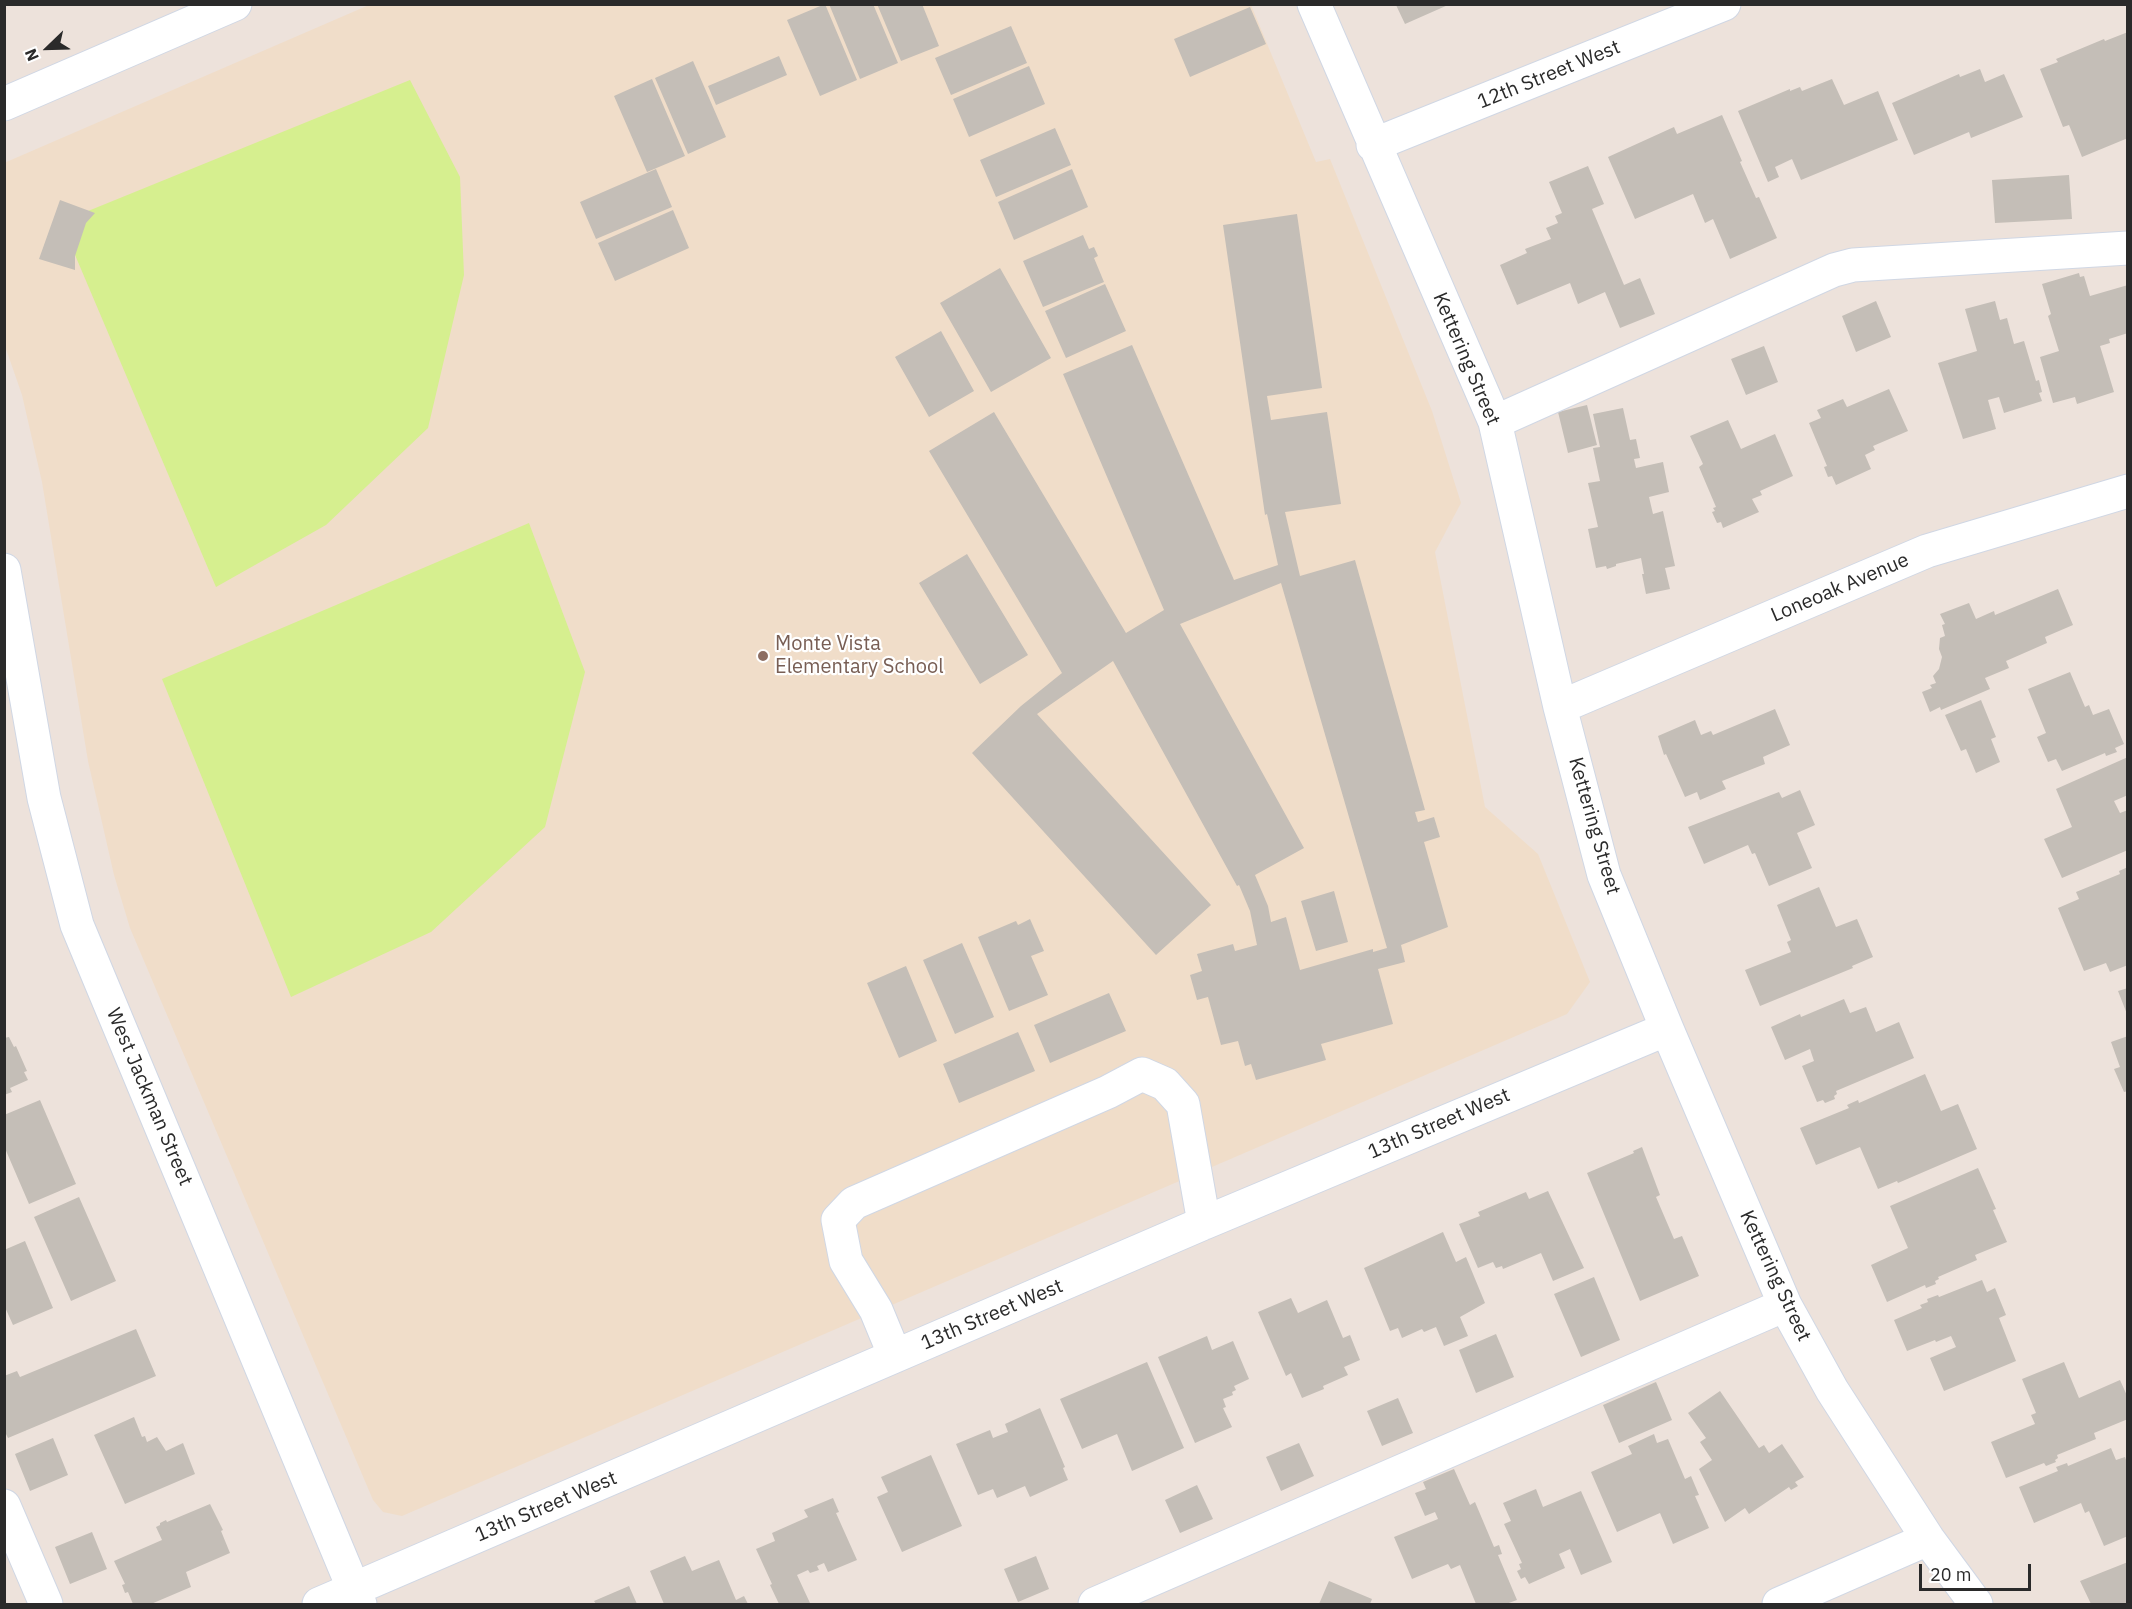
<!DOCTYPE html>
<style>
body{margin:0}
#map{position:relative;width:2132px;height:1609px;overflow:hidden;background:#ede2db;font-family:"IBM Plex Sans",sans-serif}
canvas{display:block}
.frame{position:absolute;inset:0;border:6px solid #2a2a2a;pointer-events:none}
.north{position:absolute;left:18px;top:18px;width:60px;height:60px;-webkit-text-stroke:4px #fff;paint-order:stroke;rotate:247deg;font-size:16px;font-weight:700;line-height:24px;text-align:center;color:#2a2a2a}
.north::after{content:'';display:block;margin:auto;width:21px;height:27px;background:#2a2a2a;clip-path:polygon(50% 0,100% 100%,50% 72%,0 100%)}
.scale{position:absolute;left:1919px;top:1564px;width:112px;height:27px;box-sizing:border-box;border:3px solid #2a2a2a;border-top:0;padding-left:8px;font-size:18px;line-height:21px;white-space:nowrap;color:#2a2a2a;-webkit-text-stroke:4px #fff;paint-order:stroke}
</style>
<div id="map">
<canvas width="2132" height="1609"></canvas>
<div class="frame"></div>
<div class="north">N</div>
<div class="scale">20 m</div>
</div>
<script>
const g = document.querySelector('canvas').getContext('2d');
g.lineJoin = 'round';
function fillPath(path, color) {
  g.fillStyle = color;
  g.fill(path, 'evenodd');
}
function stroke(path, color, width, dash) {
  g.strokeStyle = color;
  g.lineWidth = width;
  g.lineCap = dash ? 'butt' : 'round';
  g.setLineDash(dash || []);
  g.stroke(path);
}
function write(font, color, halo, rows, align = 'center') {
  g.font = font + ' "IBM Plex Sans",sans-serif';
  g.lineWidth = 4.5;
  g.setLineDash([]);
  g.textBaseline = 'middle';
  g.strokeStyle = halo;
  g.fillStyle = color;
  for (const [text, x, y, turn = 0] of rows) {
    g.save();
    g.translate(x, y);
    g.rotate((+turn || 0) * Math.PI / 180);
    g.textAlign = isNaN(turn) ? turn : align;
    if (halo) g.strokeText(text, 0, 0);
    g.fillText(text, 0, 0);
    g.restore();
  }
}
const education = new Path2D(`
 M369,5H1251L1316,162L1330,159L1432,411L1461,503L1435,552L1485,807L1538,854L1590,982L1567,1014L402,1516L383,1512L373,1500L130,928L114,875L88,761L42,482L22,395L5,346L4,163Z`);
const pitch = new Path2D(`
 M410,80L460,177L464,275L428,428L326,525L216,587L61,222Z
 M529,523L585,672L545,827L431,932L291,997L162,679Z`);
const building = new Path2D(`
 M825,4L857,80L820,96L787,20Z
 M829,4H873L898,63L860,79Z
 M877,4H922L939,46L901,61Z
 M1396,5H1448L1405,24Z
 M1250,7L1266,44L1190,77L1174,39Z
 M1011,26L1027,63L951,95L935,58Z
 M2128,32V138L2082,157L2069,125L2063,127L2040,69L2058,62L2056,59L2104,39L2105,41Z
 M779,56L787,75L716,105L708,86Z
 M693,61L726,137L688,154L655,78Z
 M1029,66L1045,104L969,137L953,99Z
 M1980,69L1985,82L2004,74L2023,117L1971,138L1969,132L1914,155L1892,103L1959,74L1960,77Z
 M652,79L685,156L647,172L614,96Z
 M1832,79L1844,105L1878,91L1898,140L1801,180L1792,159L1775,167L1779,177L1768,182L1738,111L1790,89V91L1800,87L1802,91Z
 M1722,115L1742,161L1740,162L1756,198L1759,197L1777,238L1730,259L1713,219L1705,223L1693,194L1635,219L1608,157L1674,127L1677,134Z
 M1055,128L1071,165L996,197L980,160Z
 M1588,166L1604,204L1592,209L1624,285L1640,278L1655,314L1620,328L1605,292L1578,304L1570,283L1517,305L1500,265L1527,253L1525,249L1551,239L1546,228L1558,223L1555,216L1562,213L1549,182Z
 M656,169L672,207L596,239L580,202Z
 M1072,169L1088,207L1014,240L998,202Z
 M2069,175L2072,219L1995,223L1992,180Z
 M60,200L95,213L86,223L75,256V270L39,259Z
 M673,210L689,248L615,281L598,243Z
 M1297,214L1322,388L1267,396L1271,420L1327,412L1341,504L1285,512L1300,576L1355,560L1425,810L1415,812L1418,822L1434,817L1440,837L1424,842L1448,927L1401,945L1405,962L1378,969L1393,1024L1321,1044L1326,1060L1256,1080L1251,1064L1245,1066L1238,1041L1221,1045L1208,997L1197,1000L1190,975L1202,971L1197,954L1233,944L1235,951L1257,945L1250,911L1239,885L1237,886L1113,661L1037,714L1211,905L1156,955L972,753L1021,706L1062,673L929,451L994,412L1126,633L1164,610L1063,374L1132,345L1234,580L1278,565L1267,514L1265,515L1223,225ZM1281,583L1387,948L1373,952V949L1300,970L1286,917L1271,922L1268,906L1255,875L1304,848L1180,624Z
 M1083,235L1089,249L1094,247L1098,256L1094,258L1104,282L1043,307L1023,261Z
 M1000,268L1051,358L991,392L940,303Z
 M2079,273L2080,277L2084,276L2090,296L2128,285V333L2109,339L2110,343L2100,346L2114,392L2077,404L2075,397L2053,403L2040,357L2059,351L2048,316L2051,314L2042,284Z
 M1105,284L1126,331L1066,358L1045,311Z
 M1876,301L1891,337L1856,352L1842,316Z
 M1995,301L2000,320L2007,318L2014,344L2024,341L2036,381L2039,380L2042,392L2039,393L2042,401L2004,413L1999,397L1988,400L1996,429L1963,439L1938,363L1977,351L1965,309Z
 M941,331L974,391L929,417L895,357Z
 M1764,346L1778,382L1746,395L1731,359Z
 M1889,389L1908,431L1873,446L1875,450L1865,455L1871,469L1836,485L1832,476L1828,477L1824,467L1827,466L1809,423L1821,418L1817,410L1843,399L1847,407Z
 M1587,405L1597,445L1568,453L1558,412Z
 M1623,408L1630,440L1636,439L1640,458L1634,459L1636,468L1663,462L1669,492L1649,497L1653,514L1663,511L1675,566L1665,568L1670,589L1646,594L1642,574H1644L1641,558L1616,564V566L1607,569L1606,566L1596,568L1588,529L1598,527L1588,483L1600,481L1593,448L1600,447L1593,414Z
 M1728,420L1741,449L1775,434L1793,476L1760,491L1762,495L1752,499L1759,512L1723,528L1721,522L1717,523L1712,512L1715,511L1713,508L1716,507L1699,467L1703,464L1690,436Z
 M967,554L1028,655L980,684L919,583Z
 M2058,589L2073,625L2045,637L2047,643L2006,661L2009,668L1985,678L1990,689L1941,710L1940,707L1930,712L1922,692L1932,688L1930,685L1936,683L1933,676L1939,669L1942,657L1939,649L1940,638L1945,636L1942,625L1945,624L1940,614L1969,603L1976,619L1994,611L1995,615Z
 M2070,672L2085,707L2089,705L2093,715L2109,709L2124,744L2115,748L2117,752L2106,756L2105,753L2062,771L2056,759L2048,762L2037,737L2046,733L2028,689Z
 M1981,700L1996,737L1991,739L2000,762L1976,773L1966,749L1961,751L1945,715Z
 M1775,709L1790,745L1763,757L1765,764L1722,781L1726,789L1700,800L1697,792L1685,797L1666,754L1664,755L1658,736L1695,720L1701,735L1711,731L1713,735Z
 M2128,757V795L2114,801L2120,813L2128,810V850L2062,878L2044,839L2072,827L2056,789Z
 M1800,790L1815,825L1797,833L1812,868L1769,886L1755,853L1752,854L1748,845L1704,864L1688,827L1779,792L1782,798Z
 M2128,867V965L2110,972L2106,963L2084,971L2058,908L2079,899L2076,892L2120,874L2119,871Z
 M1819,887L1836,927L1857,919L1873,957L1852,966L1853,968L1760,1006L1745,970L1791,952L1787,942L1791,940L1777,905Z
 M1334,891L1348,942L1316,951L1301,901Z
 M1030,919L1044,951L1031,956L1048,995L1009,1011L978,937L1016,921L1018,925Z
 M962,943L994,1017L955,1034L923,960Z
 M906,966L937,1041L899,1058L867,983Z
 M2128,988V1014H2127L2118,991Z
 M1109,993L1126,1031L1050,1063L1034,1025Z
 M1844,999L1850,1013L1866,1007L1876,1032L1899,1022L1914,1058L1836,1091L1837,1094L1834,1096L1835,1099L1825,1103L1823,1100L1817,1102L1802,1066L1814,1061L1810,1049L1785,1060L1771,1027L1800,1014L1801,1017Z
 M1018,1032L1035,1071L959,1103L943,1064Z
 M2128,1036V1091L2124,1092L2114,1069L2120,1067L2111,1042Z
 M9,1037L14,1047L16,1046L27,1071L24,1072L28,1080L10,1088L12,1092L4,1095V1038Z
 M1925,1074L1941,1111L1958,1104L1977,1149L1898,1183L1897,1181L1878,1189L1860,1147L1816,1165L1800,1128L1849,1108L1847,1105L1858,1100L1859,1103Z
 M40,1100L76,1184L29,1204L4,1146V1115Z
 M1642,1147L1660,1195L1656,1197L1674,1239L1682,1236L1699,1276L1640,1301L1587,1173L1634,1153L1633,1151Z
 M1978,1168L1996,1209L1993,1210L2007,1242L1975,1255L1977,1260L1938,1277L1939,1279L1935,1281L1936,1284L1926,1288L1925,1285L1887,1302L1871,1265L1908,1248L1890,1206Z
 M1548,1191L1584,1268L1553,1281L1541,1253L1503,1269L1502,1266L1496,1268L1493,1262L1478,1268L1459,1224L1480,1216L1478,1212L1526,1192L1529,1199Z
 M79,1197L116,1281L71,1301L34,1217Z
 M1443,1232L1456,1262L1466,1257L1485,1303L1460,1317L1468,1336L1444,1346L1436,1327L1424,1332L1422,1329L1402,1338L1398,1328L1390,1331L1364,1268Z
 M25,1241L53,1308L13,1325L4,1305V1250Z
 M1594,1277L1620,1340L1581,1357L1554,1294Z
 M1982,1280L1987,1292L1995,1288L2006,1315L1999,1318L2016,1361L1944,1391L1930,1358L1956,1347L1951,1336L1936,1342L1935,1340L1907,1351L1894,1320L1922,1308L1920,1305L1928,1302L1927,1299L1938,1295L1939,1297Z
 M1291,1298L1298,1313L1327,1300L1343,1338L1350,1335L1360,1360L1344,1367L1348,1375L1323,1386L1324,1389L1302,1398L1291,1373L1286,1376L1258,1312Z
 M136,1329L156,1376L8,1438L4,1430V1376L17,1371L20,1377Z
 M1496,1334L1514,1377L1476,1393L1459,1350Z
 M1207,1336L1212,1350L1233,1341L1249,1379L1234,1386L1236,1390L1232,1392L1233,1395L1223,1399L1226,1407L1223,1408L1232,1427L1195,1443L1158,1357Z
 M1147,1362L1184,1448L1132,1471L1117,1434L1082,1449L1060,1399Z
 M2064,1362L2079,1398L2120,1380L2128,1398V1419L2094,1433L2096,1439L2057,1455L2058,1458L2055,1460L2056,1462L2046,1466L2044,1463L2006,1478L1991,1442L2035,1424L2031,1415L2036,1413L2022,1379Z
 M1656,1382L1672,1420L1619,1443L1603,1405Z
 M1720,1391L1759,1448L1764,1445L1769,1453L1782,1444L1804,1477L1795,1482L1798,1486L1791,1490L1789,1487L1749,1514L1745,1508L1725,1522L1699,1469L1712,1460L1700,1442L1706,1438L1688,1413Z
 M1398,1398L1413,1433L1382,1446L1367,1411Z
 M1040,1408L1065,1467L1063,1468L1068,1480L1030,1497L1025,1486L997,1498L993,1489L978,1495L956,1444L990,1430L993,1438L1008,1432L1005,1424Z
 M134,1417L142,1437L145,1436L147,1442L157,1437L166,1451L183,1443L195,1474L125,1504L94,1435Z
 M1654,1434L1657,1443L1668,1439L1685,1479L1691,1476L1699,1495L1695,1496L1709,1528L1673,1544L1660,1513L1617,1532L1591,1472L1632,1454L1628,1446Z
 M53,1438L68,1475L30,1491L15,1454Z
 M1299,1443L1314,1476L1281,1491L1266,1457Z
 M2111,1448L2116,1460L2125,1457L2127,1463L2128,1536L2104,1546L2089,1511L2085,1513L2081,1503L2034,1523L2019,1487L2058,1471L2056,1467L2067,1463L2068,1466Z
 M931,1455L962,1526L902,1552L877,1497L888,1492L881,1477Z
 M1454,1469L1470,1505L1475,1502L1494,1547L1499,1545L1502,1554L1498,1555L1517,1600L1506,1604H1476L1460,1565L1451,1569L1448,1564L1412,1579L1394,1537L1438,1519L1435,1512L1425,1516L1415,1493L1426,1489L1423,1482Z
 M1197,1485L1213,1519L1180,1533L1165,1500Z
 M1536,1489L1543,1507L1581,1491L1612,1562L1581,1575L1570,1549L1559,1554L1565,1568L1529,1584L1525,1577L1521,1579L1517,1571L1521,1569L1519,1564L1522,1563L1504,1524L1511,1521L1503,1503Z
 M833,1498L839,1512L836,1513L857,1560L828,1572L824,1563L817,1566L819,1570L810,1573L808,1570L797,1575L810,1603L779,1604L770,1585L772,1584L756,1549L775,1541L772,1533L808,1517L804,1510Z
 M210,1504L223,1530L221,1531L230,1553L186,1572L191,1587L151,1604H133L128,1592L125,1593L122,1585L125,1584L114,1561L162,1540L156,1527L160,1525V1523L166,1520L167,1522Z
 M92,1532L107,1569L70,1584L55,1547Z
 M685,1556L692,1571L719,1560L736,1600L744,1596L748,1604H664L650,1571Z
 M1036,1556L1049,1589L1018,1602L1004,1569Z
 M2128,1562V1604H2120L2119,1603L2115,1604H2091L2080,1581Z
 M1329,1581L1372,1599L1370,1604H1319Z
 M629,1586L637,1604H596L594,1601Z`);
const minor = new Path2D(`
 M1314,4L1495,422L1560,707L1604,875L1667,1029L1785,1305L1832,1390L1928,1539L1976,1604
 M4,104L235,4
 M1373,145L1724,4
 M1495,422L1834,270L1853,265L2128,248
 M4,570L44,798L77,925L360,1604
 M1560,707L1927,551L2128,491
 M895,1356L876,1310L846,1261L838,1220L854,1203L1108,1092L1142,1074L1165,1084L1183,1104L1204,1223
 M4,1506L46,1604
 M319,1604L1204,1223L1667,1029
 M1095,1604L1785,1305
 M1779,1604L1928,1539`);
const markers = [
 [763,656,6,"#8d6e63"]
];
const streetNames = [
 ["12th Street West",1549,75,-22],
 ["Kettering Street",1466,359,67],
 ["Loneoak Avenue",1840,588,-23],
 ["Kettering Street",1594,826,74],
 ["West Jackman Street",149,1097,67],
 ["13th Street West",1439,1124,-23],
 ["Kettering Street",1775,1276,65],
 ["13th Street West",992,1315,-23],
 ["13th Street West",546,1507,-23]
];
const educationNames = [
 ["Monte Vista",775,644],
 ["Elementary School",775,667]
];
fillPath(education, '#f0ddc9');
fillPath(pitch, '#d6ef8f');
fillPath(building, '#c4beb7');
stroke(minor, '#d0d7e4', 35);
stroke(minor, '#fff', 33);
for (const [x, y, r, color] of markers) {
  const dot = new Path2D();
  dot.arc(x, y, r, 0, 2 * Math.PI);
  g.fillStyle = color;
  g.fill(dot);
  stroke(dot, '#fff', 2);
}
write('20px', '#2a2a2a', '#fff', streetNames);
write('20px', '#785e54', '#fff', educationNames, 'left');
</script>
